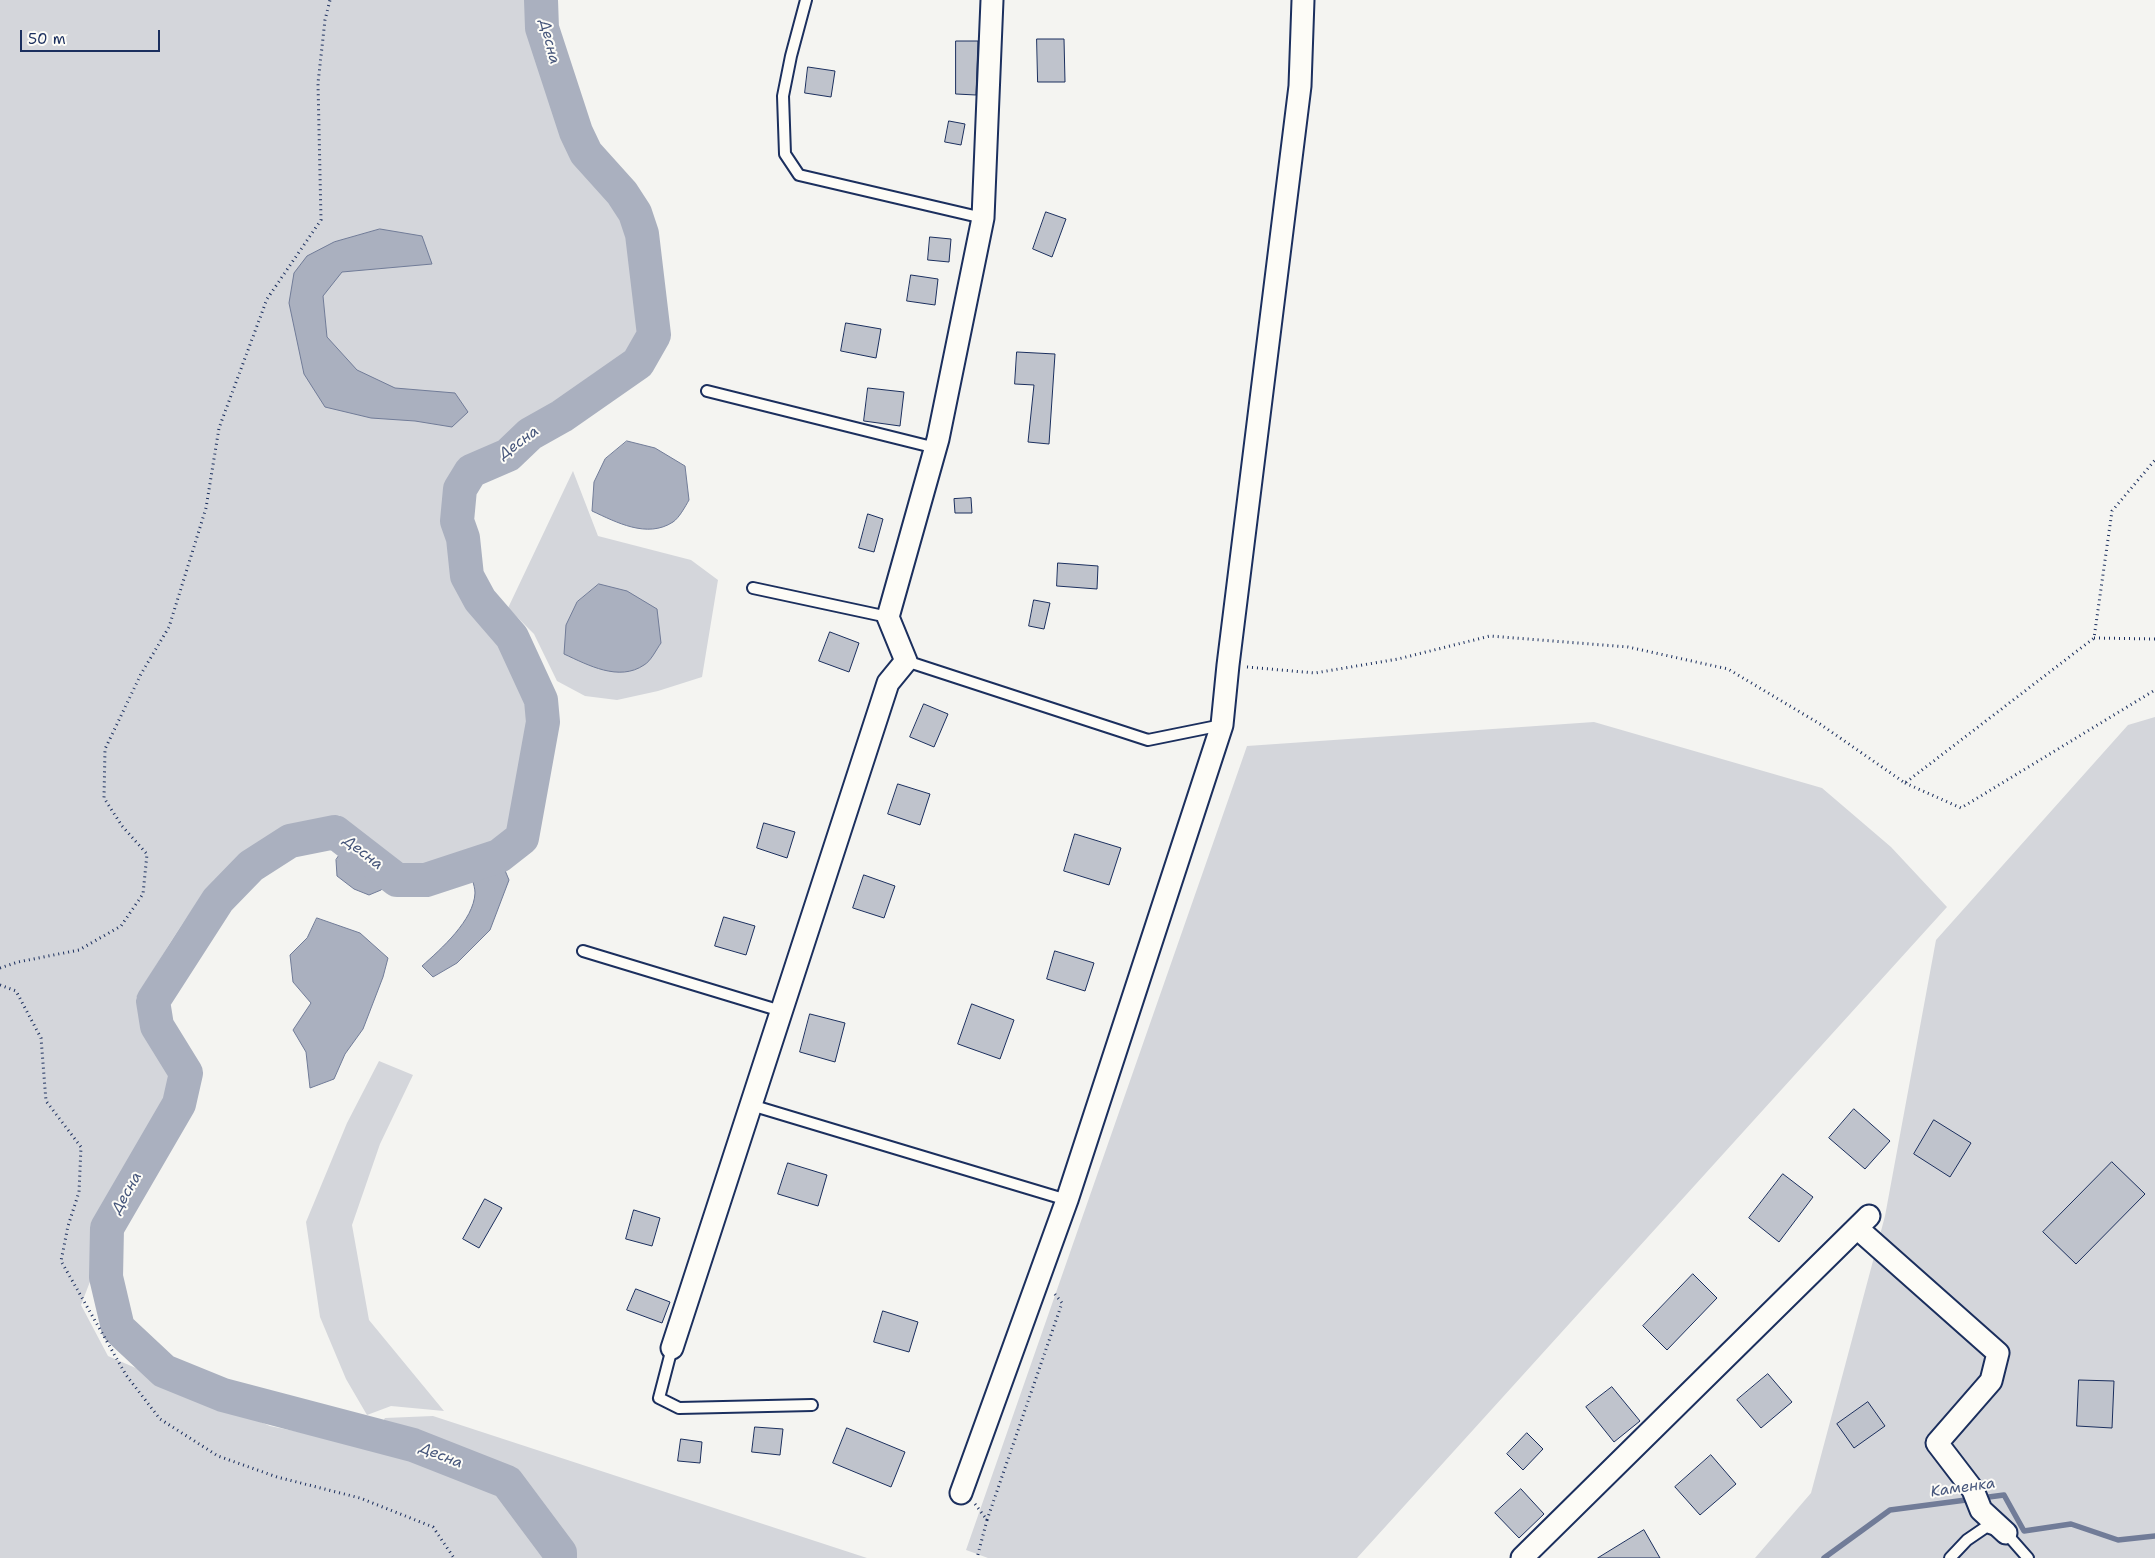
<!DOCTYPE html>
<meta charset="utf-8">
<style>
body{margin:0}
#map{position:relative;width:2155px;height:1558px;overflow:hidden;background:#f4f4f1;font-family:"Shantell Sans",sans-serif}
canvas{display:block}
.scale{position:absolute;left:20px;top:30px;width:140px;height:22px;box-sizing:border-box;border:2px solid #1b2f5e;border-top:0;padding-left:6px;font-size:15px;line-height:18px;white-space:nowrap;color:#1b2f5e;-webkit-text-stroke:4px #fdfcf7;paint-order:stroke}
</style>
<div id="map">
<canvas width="2155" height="1558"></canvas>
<div class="scale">50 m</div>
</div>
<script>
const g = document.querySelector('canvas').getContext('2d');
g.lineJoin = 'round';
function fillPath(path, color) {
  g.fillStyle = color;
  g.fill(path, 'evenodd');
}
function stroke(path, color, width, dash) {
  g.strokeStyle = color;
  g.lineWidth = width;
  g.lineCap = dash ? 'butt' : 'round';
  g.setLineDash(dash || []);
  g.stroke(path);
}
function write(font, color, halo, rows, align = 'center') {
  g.font = font + ' "Shantell Sans",sans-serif';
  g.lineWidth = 4;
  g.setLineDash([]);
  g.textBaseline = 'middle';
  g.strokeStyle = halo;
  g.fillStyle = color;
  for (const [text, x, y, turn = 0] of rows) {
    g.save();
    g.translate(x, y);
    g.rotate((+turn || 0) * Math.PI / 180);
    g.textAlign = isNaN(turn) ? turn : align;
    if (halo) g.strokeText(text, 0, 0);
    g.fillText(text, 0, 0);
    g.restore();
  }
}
const green = new Path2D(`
 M0,0H526L527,31L562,138L573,162L610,203L621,220L627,238L638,332L626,353L607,365L620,375L610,382L596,372L554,403L521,422L500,442L460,459L445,485L441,523L448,542L452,580L468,609L499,646L526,704L528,721L508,830L491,842L424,864L402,865L339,815C322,819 298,821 283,828C212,862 177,934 136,998L143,1032L170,1076L165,1099L92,1224L91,1279L81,1305L108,1356L270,1426L367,1446L385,1418L433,1416L867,1558H0Z
 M573,471L598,536L691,560L718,580L702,677L658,691L617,700L585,696L557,681L534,634L508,608Z
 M2155,717V1558H1755L1811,1493L1885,1216L1936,940L2128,725Z
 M1594,722L1822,788L1891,847L1947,907L1357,1558H988L966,1550L1247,746Z
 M379,1061L413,1075L380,1144L352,1225L369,1320L444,1411L391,1406L367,1415L346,1379L320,1317L306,1222L347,1123Z`);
const water = new Path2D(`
 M380,229L422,236L432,264L342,272L323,296L327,337L357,370L395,388L455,393L468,412L452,427L415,421L371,418L325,407L304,374L289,303L294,273L307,256L334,242Z
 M627,441L655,448L685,466L689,500C685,507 679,518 673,522C647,539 616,522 592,511L594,482L605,459Z
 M599,584L627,591L657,609L661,643C656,650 651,661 644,665C619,682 588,665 564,654L566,625L577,602Z
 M348,842L394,878L381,890L369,895L354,889L337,876L336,860Z
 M499,856L509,880L490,930L457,963L433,977L422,966C441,949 474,920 475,893C475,885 470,874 468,866Z
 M317,918L360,933L388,958L383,977L363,1029L345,1054L334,1079L310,1088L306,1052L293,1030L311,1003L293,982L290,955L307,938Z`);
const stream = new Path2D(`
 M1824,1558L1890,1510L2004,1495L2024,1531L2071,1524L2118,1540L2155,1536`);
const river = new Path2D(`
 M541,0L542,28L576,132L586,153L622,193L635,213L642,234L654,335L638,363L562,416L530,434L508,455L471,471L460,489L457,521L463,538L467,576L480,600L512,637L541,700L543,722L522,838L499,856L426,880H397L335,832L290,841L251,866L218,900L153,1001L157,1026L186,1073L179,1104L107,1228L106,1277L118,1328L164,1371L223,1395L413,1445L507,1482L560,1553V1558`);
const building = new Path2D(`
 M1037,39H1064L1065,82H1038Z
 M956,41H978L976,95L956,94Z
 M808,67L835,71L831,97L805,93Z
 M949,121L965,124L961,145L945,142Z
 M1046,212L1066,219L1052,257L1033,249Z
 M930,237L951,239L949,262L928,260Z
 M911,275L938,279L935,305L907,301Z
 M846,323L881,329L876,358L841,351Z
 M1017,352L1055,354L1049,444L1028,442L1034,385L1015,384Z
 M868,388L904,392L900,426L864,421Z
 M971,498L972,513H955L954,499Z
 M868,514L883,519L874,552L859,548Z
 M1058,563L1098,566L1097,589L1057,586Z
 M1034,600L1050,603L1044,629L1029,626Z
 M830,632L859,643L849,672L819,661Z
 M924,704L948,714L934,747L910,737Z
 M898,784L930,794L920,825L888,814Z
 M764,823L795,832L787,858L757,848Z
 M1075,834L1121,848L1109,885L1064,871Z
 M864,875L895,886L884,918L853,908Z
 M724,917L755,926L746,955L715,946Z
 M1055,951L1094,963L1085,991L1047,979Z
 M972,1004L1014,1020L1000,1059L958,1044Z
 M810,1014L845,1023L835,1062L800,1052Z
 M1854,1109L1890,1141L1865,1169L1829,1138Z
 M1934,1120L1971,1143L1950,1177L1914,1154Z
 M2112,1162L2145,1194L2076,1264L2043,1232Z
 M788,1163L827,1175L818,1206L778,1194Z
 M1783,1174L1813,1197L1779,1242L1749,1218Z
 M485,1199L502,1208L479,1248L463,1239Z
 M634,1210L660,1218L652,1246L626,1239Z
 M1693,1274L1717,1298L1667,1350L1643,1326Z
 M636,1289L670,1302L662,1323L627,1310Z
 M883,1311L918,1322L909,1352L874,1342Z
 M1768,1374L1792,1402L1761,1428L1737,1400Z
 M2079,1380L2114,1381L2112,1428L2077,1426Z
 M1612,1387L1640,1421L1614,1442L1586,1407Z
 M1868,1402L1885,1426L1854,1448L1837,1424Z
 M755,1427L783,1429L780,1455L752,1452Z
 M847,1428L905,1452L891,1487L833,1463Z
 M1527,1433L1543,1449L1523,1470L1507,1454Z
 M681,1439L702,1442L700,1463L678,1461Z
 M1711,1455L1736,1484L1700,1515L1675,1487Z
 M1521,1489L1544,1514L1519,1538L1495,1513Z
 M1644,1530L1660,1558H1598Z`);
const path = new Path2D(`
 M2094,638L2155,639
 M1247,667L1315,673L1398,659L1490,636L1628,647L1728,669L1820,724L1905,783L2094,638L2112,511L2155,460
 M1905,783L1961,808L2155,690
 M0,968L18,962L79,950L121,926L143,894L147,854L122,826L104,798L105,749L141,674L169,627L206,508L219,428L267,299L321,220L318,83L325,20L330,0
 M0,985L16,991L41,1038L46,1101L81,1147L79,1192L68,1226L61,1261L126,1375L160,1419L218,1456L277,1477L360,1498L433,1527L454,1558
 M975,1504L987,1520L977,1558
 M987,1520L1062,1303L1054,1293`);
const service = new Path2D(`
 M806,0L791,56L783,96L785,154L799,175L983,218
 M707,391L936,448
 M753,588L888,617
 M906,661L1148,740L1222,725
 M583,951L781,1011
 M751,1105L1067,1200
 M672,1348L659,1398L679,1408L812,1405
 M1950,1558L1967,1540L1986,1527L2006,1533L2028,1558`);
const minor = new Path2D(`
 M1857,1228L1998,1353L1991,1381L1937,1443L1973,1490L1981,1510L2006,1533
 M672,1348L888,683L906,661L888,617L938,439L983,218L992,0
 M961,1493L1067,1200L1222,725L1228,665L1300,86L1303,0
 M1522,1558L1869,1216`);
const waterNames = [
 ["Десна",549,42,76],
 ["Десна",519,443,-36],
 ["Десна",363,853,38],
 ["Десна",127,1193,-60],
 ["Десна",441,1456,22],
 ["Каменка",1963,1488,-8]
];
fillPath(green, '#d4d6db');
fillPath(water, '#aab0bf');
stroke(water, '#717c98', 1);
stroke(stream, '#717c98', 5.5);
stroke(river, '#aab0bf', 34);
fillPath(building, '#bfc3cc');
stroke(building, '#1b2f5e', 1);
stroke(service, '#1b2f5e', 14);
stroke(minor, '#1b2f5e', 25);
stroke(path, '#1b2f5e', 3, [1, 4]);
stroke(service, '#fdfcf7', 10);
stroke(minor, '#fdfcf7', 21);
write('italic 15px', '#46567b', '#fdfcf7', waterNames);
</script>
